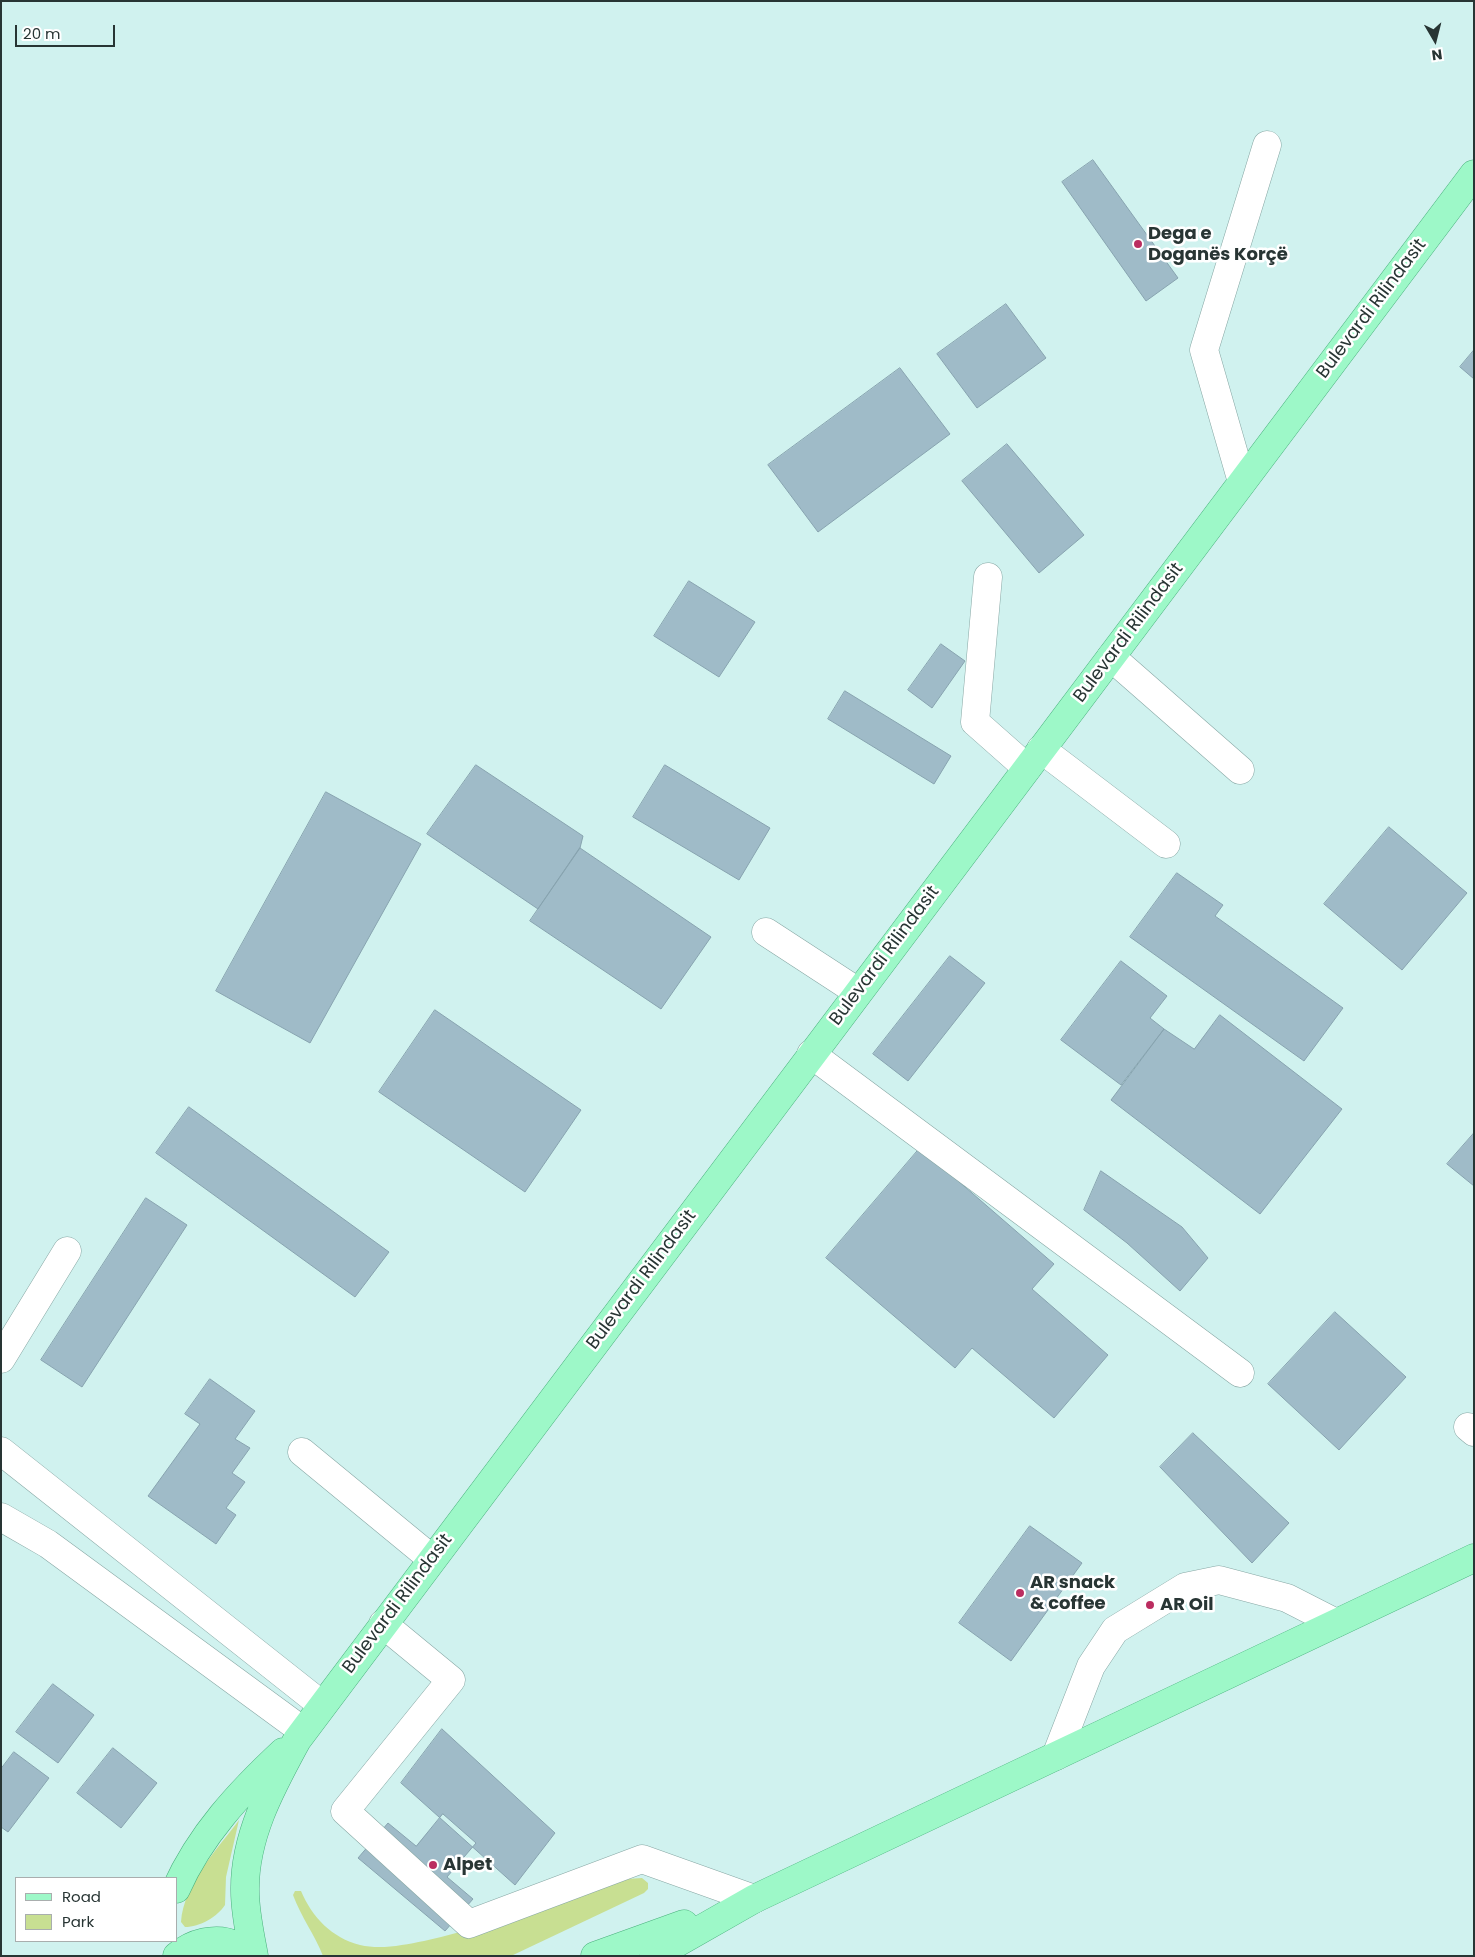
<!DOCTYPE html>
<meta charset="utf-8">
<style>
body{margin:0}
#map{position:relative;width:1475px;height:1957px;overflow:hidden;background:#d0f2ef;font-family:Poppins,sans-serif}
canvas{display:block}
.frame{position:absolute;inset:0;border:2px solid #283534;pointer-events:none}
.legend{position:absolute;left:15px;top:1877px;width:162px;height:65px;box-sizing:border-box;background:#fff;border:1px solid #a9aeae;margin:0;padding:6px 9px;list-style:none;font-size:15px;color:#283534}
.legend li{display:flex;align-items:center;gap:10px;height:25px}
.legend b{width:25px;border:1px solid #a9aeae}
.north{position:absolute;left:1410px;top:15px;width:50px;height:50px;-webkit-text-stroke:4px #fff;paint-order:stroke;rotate:172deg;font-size:14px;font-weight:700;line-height:20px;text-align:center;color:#283534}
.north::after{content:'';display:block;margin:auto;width:18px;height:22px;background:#283534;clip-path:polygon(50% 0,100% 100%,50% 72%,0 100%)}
.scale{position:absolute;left:15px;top:25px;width:100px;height:22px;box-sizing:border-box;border:2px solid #283534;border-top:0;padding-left:6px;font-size:15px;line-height:18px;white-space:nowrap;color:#283534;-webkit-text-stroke:4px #fff;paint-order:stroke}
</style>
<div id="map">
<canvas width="1475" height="1957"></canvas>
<div class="frame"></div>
<ul class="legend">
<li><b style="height:6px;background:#9df8c8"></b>Road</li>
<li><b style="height:14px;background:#c8df92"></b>Park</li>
</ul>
<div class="north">N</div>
<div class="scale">20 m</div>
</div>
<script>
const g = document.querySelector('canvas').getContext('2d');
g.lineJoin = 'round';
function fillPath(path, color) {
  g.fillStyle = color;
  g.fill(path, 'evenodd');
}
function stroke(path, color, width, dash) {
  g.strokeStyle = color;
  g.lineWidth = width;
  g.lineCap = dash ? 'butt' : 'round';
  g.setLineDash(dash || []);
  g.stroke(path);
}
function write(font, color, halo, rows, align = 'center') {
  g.font = font + ' Poppins,sans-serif';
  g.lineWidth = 5;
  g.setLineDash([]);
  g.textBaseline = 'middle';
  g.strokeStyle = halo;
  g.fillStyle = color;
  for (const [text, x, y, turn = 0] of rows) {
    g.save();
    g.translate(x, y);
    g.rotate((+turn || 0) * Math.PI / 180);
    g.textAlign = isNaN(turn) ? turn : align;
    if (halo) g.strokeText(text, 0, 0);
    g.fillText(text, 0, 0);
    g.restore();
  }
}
const green = new Path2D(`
 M239,1820L226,1877L225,1905C217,1917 200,1927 185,1927L181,1922C184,1883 217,1850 239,1820Z
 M642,1878L648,1883V1889L644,1893L511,1956H323C315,1935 301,1917 293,1895L295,1891H301C312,1917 332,1938 360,1945C381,1950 403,1945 424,1941C470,1931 513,1915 558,1900C585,1891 612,1879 642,1878Z`);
const building = new Path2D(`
 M1093,160L1178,278L1146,301L1062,182Z
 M1006,304L1046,358L977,408L937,354Z
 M1474,350V379L1460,367Z
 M900,368L950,434L818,532L768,465Z
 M1007,444L1084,535L1039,573L962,481Z
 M689,581L755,622L719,677L654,636Z
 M941,644L965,661L932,708L908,690Z
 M845,691L951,756L934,784L828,719Z
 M476,765L583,836L580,848L538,909L427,834Z
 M665,765L770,828L739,880L633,817Z
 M326,792L421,844L310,1043L216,991Z
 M1389,827L1467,893L1402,970L1324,904Z
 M580,848L711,937L661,1009L530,921Z
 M1177,873L1223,905L1215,916L1343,1008L1304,1061L1130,937Z
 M950,956L985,983L908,1081L873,1054Z
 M1121,961L1167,996L1150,1018L1164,1029L1121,1085L1061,1040Z
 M435,1010L581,1110L525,1192L379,1092Z
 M1220,1015L1342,1109L1260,1214L1111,1100L1164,1029L1194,1049Z
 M189,1107L389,1252L355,1297L156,1153Z
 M1474,1133V1186L1447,1164Z
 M920,1148L1054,1264L1032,1289L1108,1355L1054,1418L972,1348L955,1368L826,1258Z
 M1101,1171L1182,1227L1208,1258L1180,1291L1127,1243L1084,1210Z
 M146,1198L187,1225L82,1387L41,1360Z
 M1335,1312L1406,1377L1339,1450L1268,1384Z
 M210,1379L255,1411L235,1439L250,1448L232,1473L245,1482L226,1508L236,1515L216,1544L148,1496L200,1424L185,1414Z
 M1193,1433L1289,1523L1252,1563L1160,1467Z
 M1030,1526L1082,1563L1011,1661L959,1623Z
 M53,1684L94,1715L58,1763L16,1732Z
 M442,1729L555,1833L515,1885L401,1783Z
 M113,1748L157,1783L121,1828L77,1793Z
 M14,1752L49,1778L8,1832L1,1827V1769Z
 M443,1814L476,1843L447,1877L473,1899L445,1931L358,1858L388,1823L416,1846Z`);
const minor = new Path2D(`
 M1242,482L1204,350L1267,145
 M988,577L975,722L1027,768
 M1111,657L1240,770
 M1041,749L1166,844
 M766,932L858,992
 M811,1054L1240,1373
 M1,1359L67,1251
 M1468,1427L1474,1432
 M1,1451L322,1705
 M302,1452L432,1559
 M1,1517L48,1544L303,1731
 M383,1624L451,1680L345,1811L469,1924L642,1859L754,1899
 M1056,1756L1091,1666L1115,1630L1185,1587L1219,1580L1287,1598L1336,1623`);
const major = new Path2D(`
 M176,1889C200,1835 240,1792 283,1752
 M177,1956C192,1943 216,1936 235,1945C239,1947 244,1953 247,1956
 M254,1956C250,1934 245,1913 245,1891C244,1836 272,1786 297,1740L1474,174
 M595,1956L684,1924
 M654,1956L754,1899L1474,1558`);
const markers = [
 [1138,244,5,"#bb2d60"],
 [1020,1593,5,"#bb2d60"],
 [1150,1605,5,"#bb2d60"],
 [433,1865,5,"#bb2d60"]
];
const poiNames = [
 ["Dega e",1148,234],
 ["Doganës Korçë",1148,255],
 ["AR snack",1030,1583],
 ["& coffee",1030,1604],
 ["AR Oil",1160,1605],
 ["Alpet",443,1865]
];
const streetNames = [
 ["Bulevardi Rilindasit",1372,309,-53],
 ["Bulevardi Rilindasit",1129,633,-53],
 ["Bulevardi Rilindasit",885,956,-53],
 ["Bulevardi Rilindasit",642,1280,-53],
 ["Bulevardi Rilindasit",398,1604,-53]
];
fillPath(green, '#c8df92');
fillPath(building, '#9fbbc8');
stroke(building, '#87a3af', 1);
stroke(minor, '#87a7a4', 29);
stroke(major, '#49b07c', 29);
stroke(minor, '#fff', 28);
stroke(major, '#9df8c8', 28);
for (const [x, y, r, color] of markers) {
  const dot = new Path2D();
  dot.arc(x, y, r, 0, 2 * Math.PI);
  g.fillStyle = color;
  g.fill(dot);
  stroke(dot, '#fff', 2);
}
write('bold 18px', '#283534', '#fff', poiNames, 'left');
write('18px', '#283534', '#fff', streetNames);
</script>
